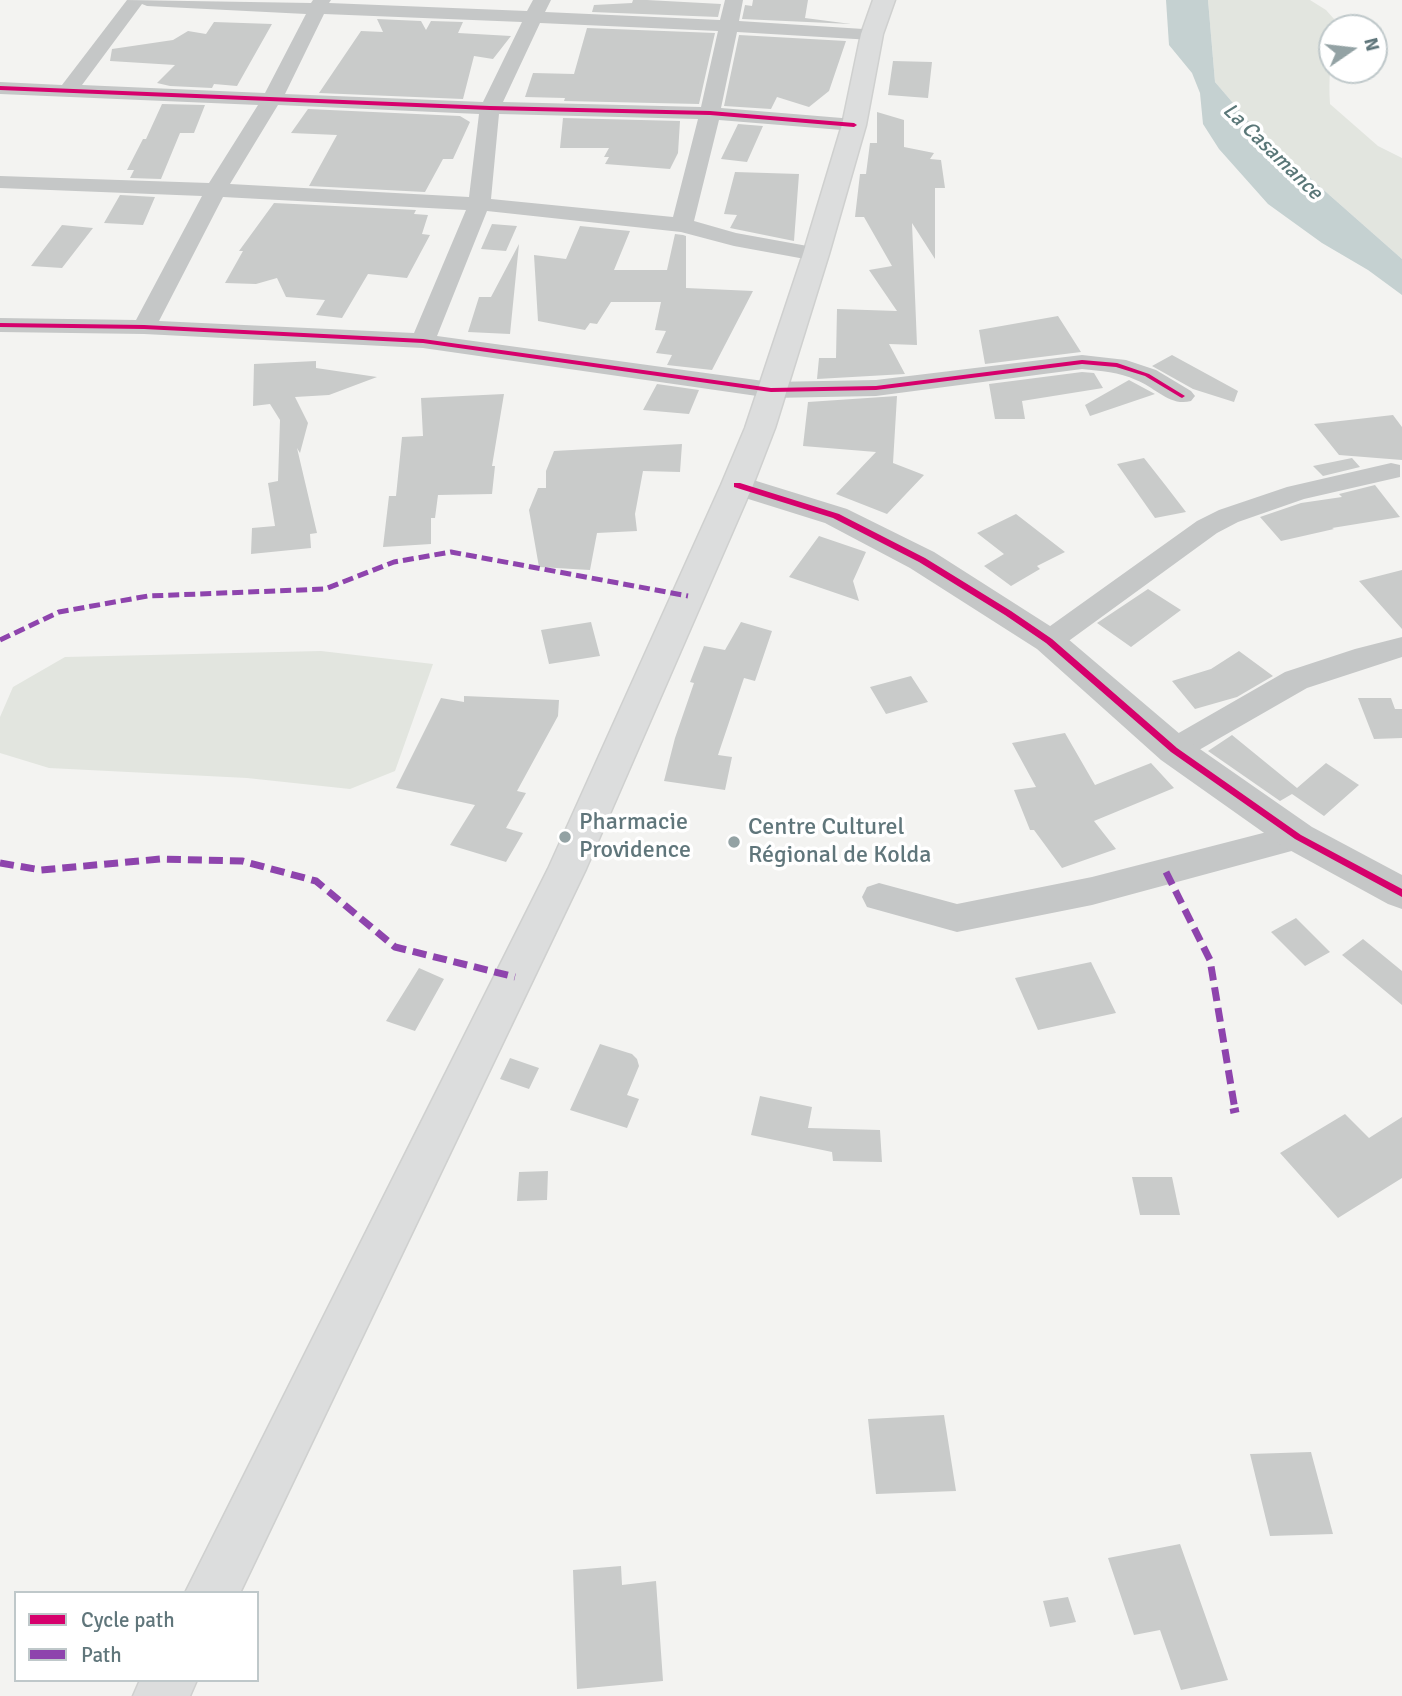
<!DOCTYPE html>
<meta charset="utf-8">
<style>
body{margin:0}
#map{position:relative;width:1402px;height:1696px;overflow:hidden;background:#f3f3f1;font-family:Signika,sans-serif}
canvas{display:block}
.legend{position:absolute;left:14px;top:1591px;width:245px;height:91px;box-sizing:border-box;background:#fff;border:2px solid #bfc8ca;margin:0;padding:9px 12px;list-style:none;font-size:21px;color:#60767b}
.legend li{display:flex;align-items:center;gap:14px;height:35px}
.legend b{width:35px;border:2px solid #bfc8ca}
.north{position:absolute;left:1318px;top:14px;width:70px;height:70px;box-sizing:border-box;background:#fff;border:2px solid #bfc8ca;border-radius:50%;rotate:76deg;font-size:19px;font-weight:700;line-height:28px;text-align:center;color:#60767b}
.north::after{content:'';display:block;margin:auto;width:24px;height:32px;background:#93a2a4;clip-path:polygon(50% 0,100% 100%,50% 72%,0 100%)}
</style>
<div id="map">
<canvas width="1402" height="1696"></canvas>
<ul class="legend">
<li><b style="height:9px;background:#d6006c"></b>Cycle path</li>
<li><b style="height:9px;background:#8e44ad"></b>Path</li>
</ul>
<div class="north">N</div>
</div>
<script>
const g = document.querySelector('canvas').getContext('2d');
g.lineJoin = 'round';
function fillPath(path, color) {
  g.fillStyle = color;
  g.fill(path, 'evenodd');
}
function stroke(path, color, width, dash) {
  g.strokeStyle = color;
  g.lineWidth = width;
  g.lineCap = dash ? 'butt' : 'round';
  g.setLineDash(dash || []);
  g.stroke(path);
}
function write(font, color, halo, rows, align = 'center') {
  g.font = font + ' Signika,sans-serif';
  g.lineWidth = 7;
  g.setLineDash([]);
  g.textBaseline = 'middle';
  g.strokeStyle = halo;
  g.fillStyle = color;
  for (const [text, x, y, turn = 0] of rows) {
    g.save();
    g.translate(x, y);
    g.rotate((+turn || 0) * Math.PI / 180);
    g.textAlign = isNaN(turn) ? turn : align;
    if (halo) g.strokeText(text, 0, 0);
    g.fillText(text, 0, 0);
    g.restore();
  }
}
const green = new Path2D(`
 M1208,0H1310L1326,10L1342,28H1332C1332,54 1328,78 1330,104L1378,146L1402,158V259L1258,132L1215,82Z
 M321,651L433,664L395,771L350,789L247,778L49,768L0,753V717L13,687L65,657Z`);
const water = new Path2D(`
 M1166,0H1208L1215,82L1258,132L1402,259V295L1368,270L1322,243L1268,204L1219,149L1203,124L1200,93L1192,73L1169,45Z`);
const building = new Path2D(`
 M633,0H647L721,4L718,17L592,12L594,5L632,3Z
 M753,0H808L805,18L851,24L742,19L745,5L752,6Z
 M377,19L421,21L426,30L431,21L463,22L458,33L511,36L493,59L474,56L463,99L319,93L361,31L383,32Z
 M214,22L272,24L237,86L214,84L212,88L170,86L157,83L175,65L110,61L112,49L173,40L188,31L206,34Z
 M587,28L715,33L699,104L564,101L565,98L525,97L533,73L574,74Z
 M739,35L846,41L829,91L809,107L777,97L771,109L724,106Z
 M893,61L932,62L928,98L888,95Z
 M162,104L205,105L194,133H180L161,179L130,178L134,170H127L143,139H146Z
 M308,109L460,116L470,122L453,159H443L425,192L309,186L337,135L291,133Z
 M877,112L904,120V147L934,153L930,159L941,160L945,188H935V259L912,223L917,345L889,344L905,374L817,379L819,358H836L837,309L897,311L869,270L892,266L864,217H855L860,174H866L870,143H877Z
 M563,118L680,121L678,153L670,169L605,164L609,157H604L609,148H560Z
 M738,124L763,126L747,162L721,159Z
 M735,172L799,174L794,241L730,228L737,215L724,214Z
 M120,195L155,197L143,225L104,223Z
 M274,203L416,210L414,214L428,215L422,234L430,235L407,278L368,274L342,318L316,315L325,300L286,297L277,278L256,284L225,283L243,251H239Z
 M492,224L517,226L506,251L481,249Z
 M62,225L93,228L62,268L31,266Z
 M580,226L630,231L614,270H667L675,234L683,235L686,236V288L753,291L712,370L667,365L672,355L656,353L666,331L655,330L661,302H611L597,324L590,323L585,330L538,321L534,255L566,259Z
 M519,244L510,334L468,332L479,297H491Z
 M1058,316L1081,352L985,364L979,330Z
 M1172,355L1238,391L1234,402L1193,389L1152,366Z
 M316,361V368L377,377L329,395L295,397L308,423L300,453L297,448L317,533L310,534L311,548L251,554L252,528L275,526L268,483L278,481L280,420L270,404L253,406L254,364Z
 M1082,372L1094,373L1103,388L1022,401L1025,419H995L989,384Z
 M1129,380L1155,394L1090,416L1085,405Z
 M657,384L699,390L689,414L643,410Z
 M504,394L492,466H495L492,494L438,495L435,518H431V544L383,547L389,496H396L402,437L423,436L421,398Z
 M897,396L893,463L924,475L887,514L836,494L876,452L803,446L808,402Z
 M1393,415L1402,427V460L1339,455L1314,424Z
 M682,444L680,472L643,471L635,514L637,531L597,533L590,570L539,567L529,510L538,488H546V471L554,451Z
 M1144,458L1166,486L1186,512L1155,518L1117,464Z
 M1352,458L1360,467L1323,476L1313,466Z
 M1375,485L1400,517L1332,528L1334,529L1281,541L1260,517L1301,503L1342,497L1339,494Z
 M1016,514L1065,552L1037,566L1040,569L1011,586L984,566L1004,554L977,533Z
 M819,536L866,552L853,581L859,601L789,577Z
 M1402,570V629L1359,581Z
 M1148,589L1181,610L1131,647L1097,623Z
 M591,622L600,656L549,664L541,630Z
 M741,622L772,631L755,681L744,678L718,755L732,757L725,790L664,781L675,738L694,683L690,682L704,646L725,650Z
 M1239,651L1273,676L1237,697L1195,709L1172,681L1211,669Z
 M911,676L928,702L886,714L870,687Z
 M464,696L559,700L558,716L517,791L526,793L506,828L523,833L506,862L450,845L475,805L396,788L441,698L464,702Z
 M1358,698H1391L1395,709H1402V738L1374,739Z
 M1065,733L1095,785L1151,763L1174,788L1094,821L1116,849L1062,868L1034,830H1030L1014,790L1036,787L1012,743Z
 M1232,735L1297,788L1326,763L1359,785L1324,816L1292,794L1280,801L1208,751Z
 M1296,918L1330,952L1305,966L1271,932Z
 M1363,939L1402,971V1005L1342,955Z
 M1091,962L1116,1013L1038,1030L1015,978Z
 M419,968L444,979L415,1031L386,1021Z
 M600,1044L632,1054L637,1059L639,1066L627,1095L639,1099L627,1128L570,1110Z
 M510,1058L539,1068L529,1089L500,1079Z
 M760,1096L812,1107L808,1128L880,1130L882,1162L833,1161L832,1152L751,1135Z
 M1345,1114L1369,1138L1402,1117V1178L1338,1218L1280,1153Z
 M548,1171L547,1200L517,1201L519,1172Z
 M1132,1177H1172L1180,1215H1140Z
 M944,1415L956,1491L876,1494L868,1419Z
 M1311,1452L1333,1534L1270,1536L1250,1454Z
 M1180,1544L1228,1680L1181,1690L1160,1630L1134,1635L1108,1558Z
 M621,1566L622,1585L656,1581L663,1681L577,1689L573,1570Z
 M1068,1597L1076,1622L1050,1627L1043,1601Z`);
const minor = new Path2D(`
 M127,0L311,3L313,0H331L329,3L527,11L533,0H551L545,12L720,20L725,0H743L739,21L879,30L881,34L879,38L872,40L737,32L721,108L854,119L861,121L864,125L861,129L854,131L719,120L694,221L736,233L824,249L827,254L824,259L816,261L734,246L681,232L487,211L437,336L771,382L876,380L1082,355L1126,360L1156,370L1191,391L1195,396L1191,401C1170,407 1155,387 1136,380C1119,372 1101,371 1082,369L876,396L771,398L423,348L144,334L0,332V318L136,320L202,196L0,188V176L209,183L258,105L0,94V82L62,85ZM142,4L147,6L306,14L265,93L82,85ZM324,14L522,22L483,102L285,94ZM540,23L718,31L701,107L503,102ZM278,105L479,114L469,197L230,184ZM499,114L698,119L673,217L491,199ZM223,197L466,210L414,333L159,321Z
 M1391,463L1400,465V477L1304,499L1238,522L1217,533L1059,648L1049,651L1039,648L1034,641L1039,634L1197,521L1219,510L1287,487Z
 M1402,637V657L1307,688L1185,758L1174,762L1163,758L1158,750L1163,742L1285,672L1355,649Z
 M1298,824L1310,828L1315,837L1310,846L1092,905L957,932L867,907L862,897L867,887L879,883L957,904L1092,877Z`);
const tertiary = new Path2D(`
 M737,475L847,509L934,552L1061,633L1187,740L1312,827L1402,875V909L1388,904L1284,847L1161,760L1037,649L910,568L825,523L726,492L721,485L726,478Z`);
const primary = new Path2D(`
 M873,0H895L883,34L866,125L829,254L775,428L753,485L586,869L240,1593H185L548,869L721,485L745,428L803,254L842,125L861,34Z
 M140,1680H197L190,1696H133Z`);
const quietFar2 = new Path2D(`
 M0,640L59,612L148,596L325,589L394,562L451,552L688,596`);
const quietFar1 = new Path2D(`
 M0,863L41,870L161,859L242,861L316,881L395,947L515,977
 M1166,872L1210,960L1235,1110`);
const quiet = new Path2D(`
 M1234,1108L1235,1113`);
const cycleway = new Path2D(`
 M0,86L490,106L710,111L854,123L857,125L854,127L710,115L490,110L0,90Z
 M0,323L144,325L423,339L771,388L876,386L1082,360L1117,363L1149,374L1185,396L1182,398L1180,397L1145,376L1116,367L1082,364L876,390L771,392L423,343L144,329L0,327Z
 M734,483H740L839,514L925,558L1011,611L1052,639L1177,748L1301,835L1402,889V897L1295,839L1171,752L1046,643L1005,615L919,562L833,518L734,487Z`);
const markers = [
 [565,837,7,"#93a2a4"],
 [734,842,7,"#93a2a4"]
];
const farWaternames = [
 ["La Casamance",1272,152,44]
];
const poiNames = [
 ["Pharmacie",579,823],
 ["Providence",579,851],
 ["Centre Culturel",748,828],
 ["Régional de Kolda",748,856]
];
fillPath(green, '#e2e5df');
fillPath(water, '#c5d1d1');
fillPath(building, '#c9cbca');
stroke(primary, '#cfd0cf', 3);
fillPath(minor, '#c5c7c7');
fillPath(tertiary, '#c5c7c7');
fillPath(primary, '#dcdddd');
stroke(quietFar2, '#8e44ad', 5, [11, 5]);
stroke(quietFar1, '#8e44ad', 7, [14, 7]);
stroke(quiet, '#8e44ad', 9, [18, 9]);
fillPath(cycleway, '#d6006c');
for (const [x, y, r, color] of markers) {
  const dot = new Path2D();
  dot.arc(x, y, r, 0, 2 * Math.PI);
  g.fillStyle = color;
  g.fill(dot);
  stroke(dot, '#fff', 2.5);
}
write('italic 21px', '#5a7778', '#fff', farWaternames);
write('24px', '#60767b', '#fff', poiNames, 'left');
</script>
